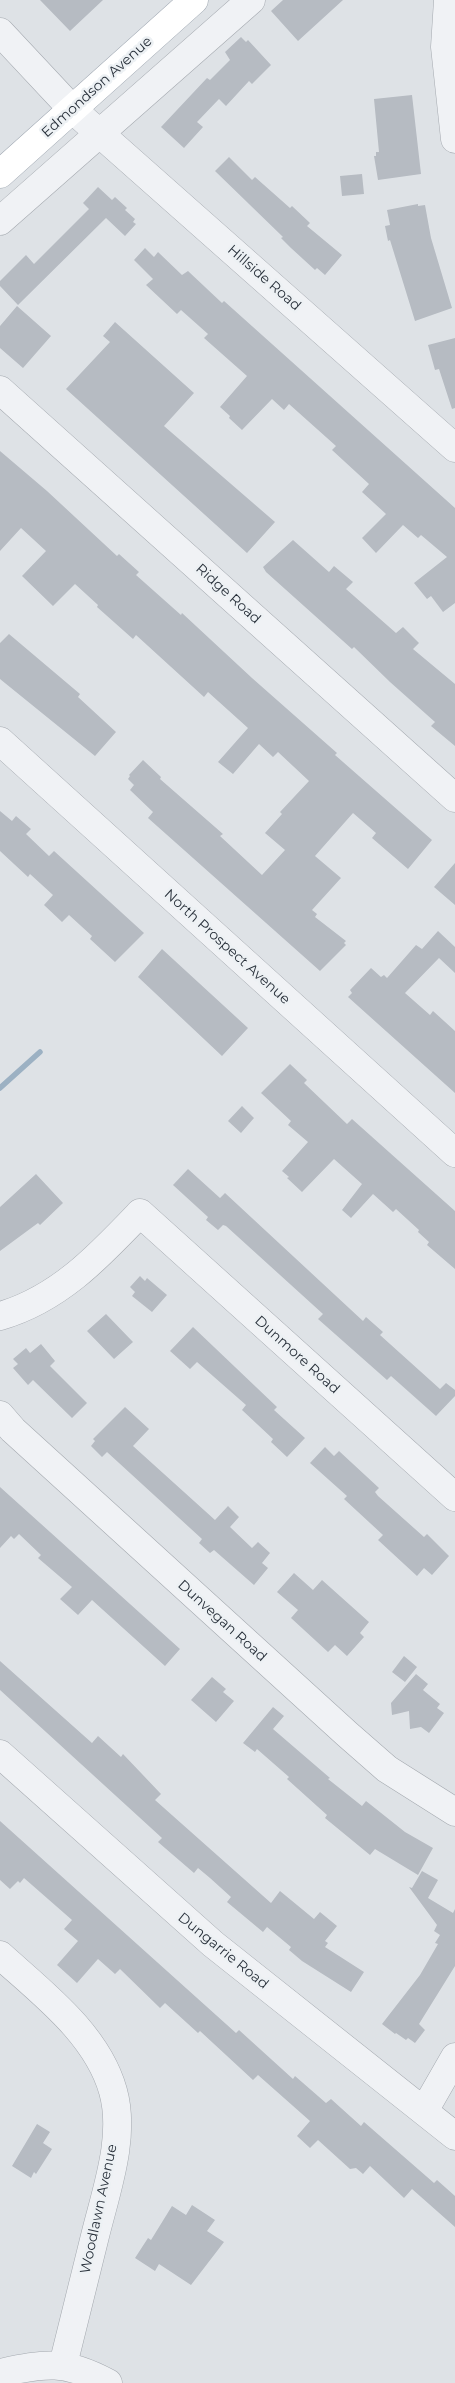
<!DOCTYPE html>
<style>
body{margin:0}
canvas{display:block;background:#dee2e6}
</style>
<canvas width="455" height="2383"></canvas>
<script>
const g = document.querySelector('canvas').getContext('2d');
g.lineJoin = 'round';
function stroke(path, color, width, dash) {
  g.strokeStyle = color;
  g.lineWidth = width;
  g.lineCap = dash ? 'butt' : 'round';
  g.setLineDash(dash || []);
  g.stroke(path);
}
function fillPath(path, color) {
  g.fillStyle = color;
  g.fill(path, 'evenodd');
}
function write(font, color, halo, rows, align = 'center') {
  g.font = font + ' Montserrat,sans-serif';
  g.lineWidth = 5;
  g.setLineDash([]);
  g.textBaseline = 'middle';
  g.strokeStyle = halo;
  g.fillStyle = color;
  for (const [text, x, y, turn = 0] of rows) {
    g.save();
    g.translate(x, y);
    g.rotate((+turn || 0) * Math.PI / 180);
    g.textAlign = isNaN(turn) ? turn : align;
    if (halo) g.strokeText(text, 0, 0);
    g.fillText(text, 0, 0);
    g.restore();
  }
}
const stream = new Path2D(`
 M0,1088L40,1052`);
const building = new Path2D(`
 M40,0H103L70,31Z
 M283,0H343L298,41L271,11Z
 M241,37L246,42L248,40L271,65L252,84L249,81L226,106L219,99L197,122L203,127L184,148L161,127L207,78L210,80L230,60L225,52Z
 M412,95L421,174L378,180L374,156H376V152H379L374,99Z
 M229,157L252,180L255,177L290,208L292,206L310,223L307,226L342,255L325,275L317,268L315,270L291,248L281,238L283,237L215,171Z
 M362,174L364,194L342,196L340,176Z
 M98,187L112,200L115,197L127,208L125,210L135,219L133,222L136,224L125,236L106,218L18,305L0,286V281L26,255L34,264L89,209L83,203Z
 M418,204V206L425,205L431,238L452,308L415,321L390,240L388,241L385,226L390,225L387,210Z
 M145,248L154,257L158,252L182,275L188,271L222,303L224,301L455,508V603L443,612L431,596L427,599L414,583L447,557L421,535L418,538L403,525L376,553L362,538L386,514L362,492L369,484L332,450L336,446L289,404L284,410L272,399L242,430L229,418L230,416L220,407L247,376L204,338L208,334L181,310L177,314L146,285L153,279L134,260Z
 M17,306L51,336L23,368L0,348V326Z
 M115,322L194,393L164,426L275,522L247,553L66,389L110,342L103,336Z
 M455,338V408L452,409L439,369L435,370L428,345Z
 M0,451L47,491L117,556L119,554L139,572L136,575L181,615L182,613L252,678L337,753L335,755L432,840L408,869L372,838L376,833L353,813L315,856L341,878L312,910L317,914L315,917L346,941L344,943L346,945L320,971L148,818L153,812L130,790L134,785L128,779L130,776L129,775L143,760L161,777L160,779L223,834L220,836L262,875L285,850L265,833L282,814L280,812L309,781L278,752L273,757L259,744L233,774L218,762L248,728L208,692L204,697L136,635L133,639L97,607L98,605L75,584L53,606L22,576L46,551L21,528L0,551Z
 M293,540L329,572L334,566L353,582L346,589L396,633L403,627L419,643L413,649L455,684V746L431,726L435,722L390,682L354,647L352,649L266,572L263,567Z
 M9,634L80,694L78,697L116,732L95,756L0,679V643Z
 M0,811L12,821L16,816L31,829L26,834L49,856L54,851L144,933L115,962L90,939L92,936L69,915L62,922L44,905L53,895L30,874L28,877L0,851Z
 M455,863V905L434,887Z
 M438,931L455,947V973L439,958L405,993L430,1015L433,1011L455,1031V1093L348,997L352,993L350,990L371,968L381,977L384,975L387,978L416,945L422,949Z
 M162,949L248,1028L222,1056L138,977Z
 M290,1064L307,1080L304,1083L347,1124L352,1119L455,1211V1269L427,1245L429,1242L418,1232L419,1230L396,1209L393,1212L373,1194L351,1218L342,1210L362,1184L334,1159L302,1192L287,1178L289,1177L282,1171L308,1142L288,1125L291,1121L261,1093Z
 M242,1106L254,1118L241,1133L228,1121Z
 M188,1169L220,1198L225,1193L363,1321L366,1317L383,1332L380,1335L440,1389L446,1383L455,1390V1396L436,1416L391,1376L387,1380L318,1319L323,1314L226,1226L223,1225L218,1230L206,1220L208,1217L173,1185Z
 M36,1174L63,1203L40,1225L38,1223L0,1251V1207Z
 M140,1276L145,1281L147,1278L167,1295L152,1312L132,1296L135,1292L130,1287Z
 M106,1314L133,1342L114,1359L87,1331Z
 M193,1327L277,1407L274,1410L305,1438L287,1457L271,1442L273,1439L242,1410L246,1405L197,1362L190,1369L170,1351Z
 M41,1344L55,1361L50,1366L87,1403L72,1418L33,1380L28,1385L13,1368L18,1364L13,1359L26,1348L30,1353Z
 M125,1407L149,1429L133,1446L215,1520L228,1506L239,1517L230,1527L252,1548L258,1542L270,1553L262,1563L268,1568L254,1585L214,1550L210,1553L199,1543L202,1539L107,1452L102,1457L91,1446L95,1441L93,1439Z
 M325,1447L334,1456L339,1451L379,1488L375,1492L378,1496L424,1537L427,1534L449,1556L432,1575L424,1568L417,1576L378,1540L383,1535L344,1499L347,1496L310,1463Z
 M0,1487L180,1649L165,1666L92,1600L78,1615L60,1599L72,1587L38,1558L41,1555L19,1534L14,1539L11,1536L0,1548Z
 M294,1573L313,1590L322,1580L369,1622L360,1633L364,1637L347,1656L335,1645L328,1652L291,1618L298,1610L277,1592Z
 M404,1656L417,1667L405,1682L392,1672Z
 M0,1661L92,1743L98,1736L121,1757L123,1754L161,1794L155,1800L271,1903L280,1891L314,1919L320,1912L337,1926L325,1941L328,1943L325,1947L364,1972L351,1992L302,1961L289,1950L291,1947L267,1927L263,1932L227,1902L231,1897L210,1878L198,1868L194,1873L158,1842L162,1838L0,1690Z
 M416,1674L428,1684L423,1690L440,1704L437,1708L444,1713L429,1733L421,1727L410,1729L409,1711L392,1715L391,1703Z
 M212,1677L226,1689L223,1692L234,1701L216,1722L191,1700Z
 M273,1707L284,1716L273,1729L330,1778L328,1779L362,1806L366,1801L405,1832L433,1848L418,1875L375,1849L370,1855L325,1818L327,1815L287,1779L289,1777L257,1749L255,1752L243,1743Z
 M0,1821L236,2033L239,2030L293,2079L295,2076L326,2103L331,2099L361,2126L364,2122L434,2183L437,2180L455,2196V2227L412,2189L404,2198L370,2166L363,2174L356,2168L350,2169L318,2140L310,2148L297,2136L310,2121L258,2075L253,2080L200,2031L198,2033L165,2003L160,2008L120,1969L115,1974L98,1959L77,1983L57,1965L78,1941L64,1929L72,1920L24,1878L20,1883L18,1881L10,1889L0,1880Z
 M422,1871L438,1880L428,1898L453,1913L455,1909V1966L419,2024L425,2030L415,2043L408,2038L406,2040L396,2033L395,2034L382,2024L420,1975L438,1944L435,1943L440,1935L434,1931L437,1925L409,1887L412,1888Z
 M37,2124L50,2132L43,2143L52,2149L36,2174L34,2172L31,2178L12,2166Z
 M192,2205L215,2220L207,2231L224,2242L191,2285L159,2264L155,2271L135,2258L148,2238L151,2240L172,2206L186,2215Z`);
const minor = new Path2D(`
 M448,0L445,47L455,139
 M0,32L72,109L455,448
 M0,221L251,0
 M0,390L455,798
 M0,741L455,1153
 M0,1316C59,1299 99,1256 140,1213L455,1497
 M0,1415L13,1430L347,1734L387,1769L455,1812
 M0,1754L213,1944L455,2136
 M0,1955C42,1993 97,2034 113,2091C126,2137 106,2191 95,2236C84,2279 74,2322 63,2365
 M424,2111L455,2057
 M0,2373C45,2363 66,2360 108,2383`);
const major = new Path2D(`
 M0,174L194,0`);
const streetNames = [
 ["Edmondson Avenue",97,87,-42],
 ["Hillside Road",264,278,41],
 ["Ridge Road",228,594,42],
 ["North Prospect Avenue",227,947,42],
 ["Dunmore Road",297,1355,42],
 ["Dunvegan Road",222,1621,42],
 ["Dungarrie Road",223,1951,39],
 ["Woodlawn Avenue",99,2209,-78]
];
stroke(stream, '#9cb1c3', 5.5);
fillPath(building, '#b6bbc2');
stroke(minor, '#a4a9af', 29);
stroke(major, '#9fa7b1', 29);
stroke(minor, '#f0f2f5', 28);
stroke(major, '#fff', 28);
write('14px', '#29313b', '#edf1f4', streetNames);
</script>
